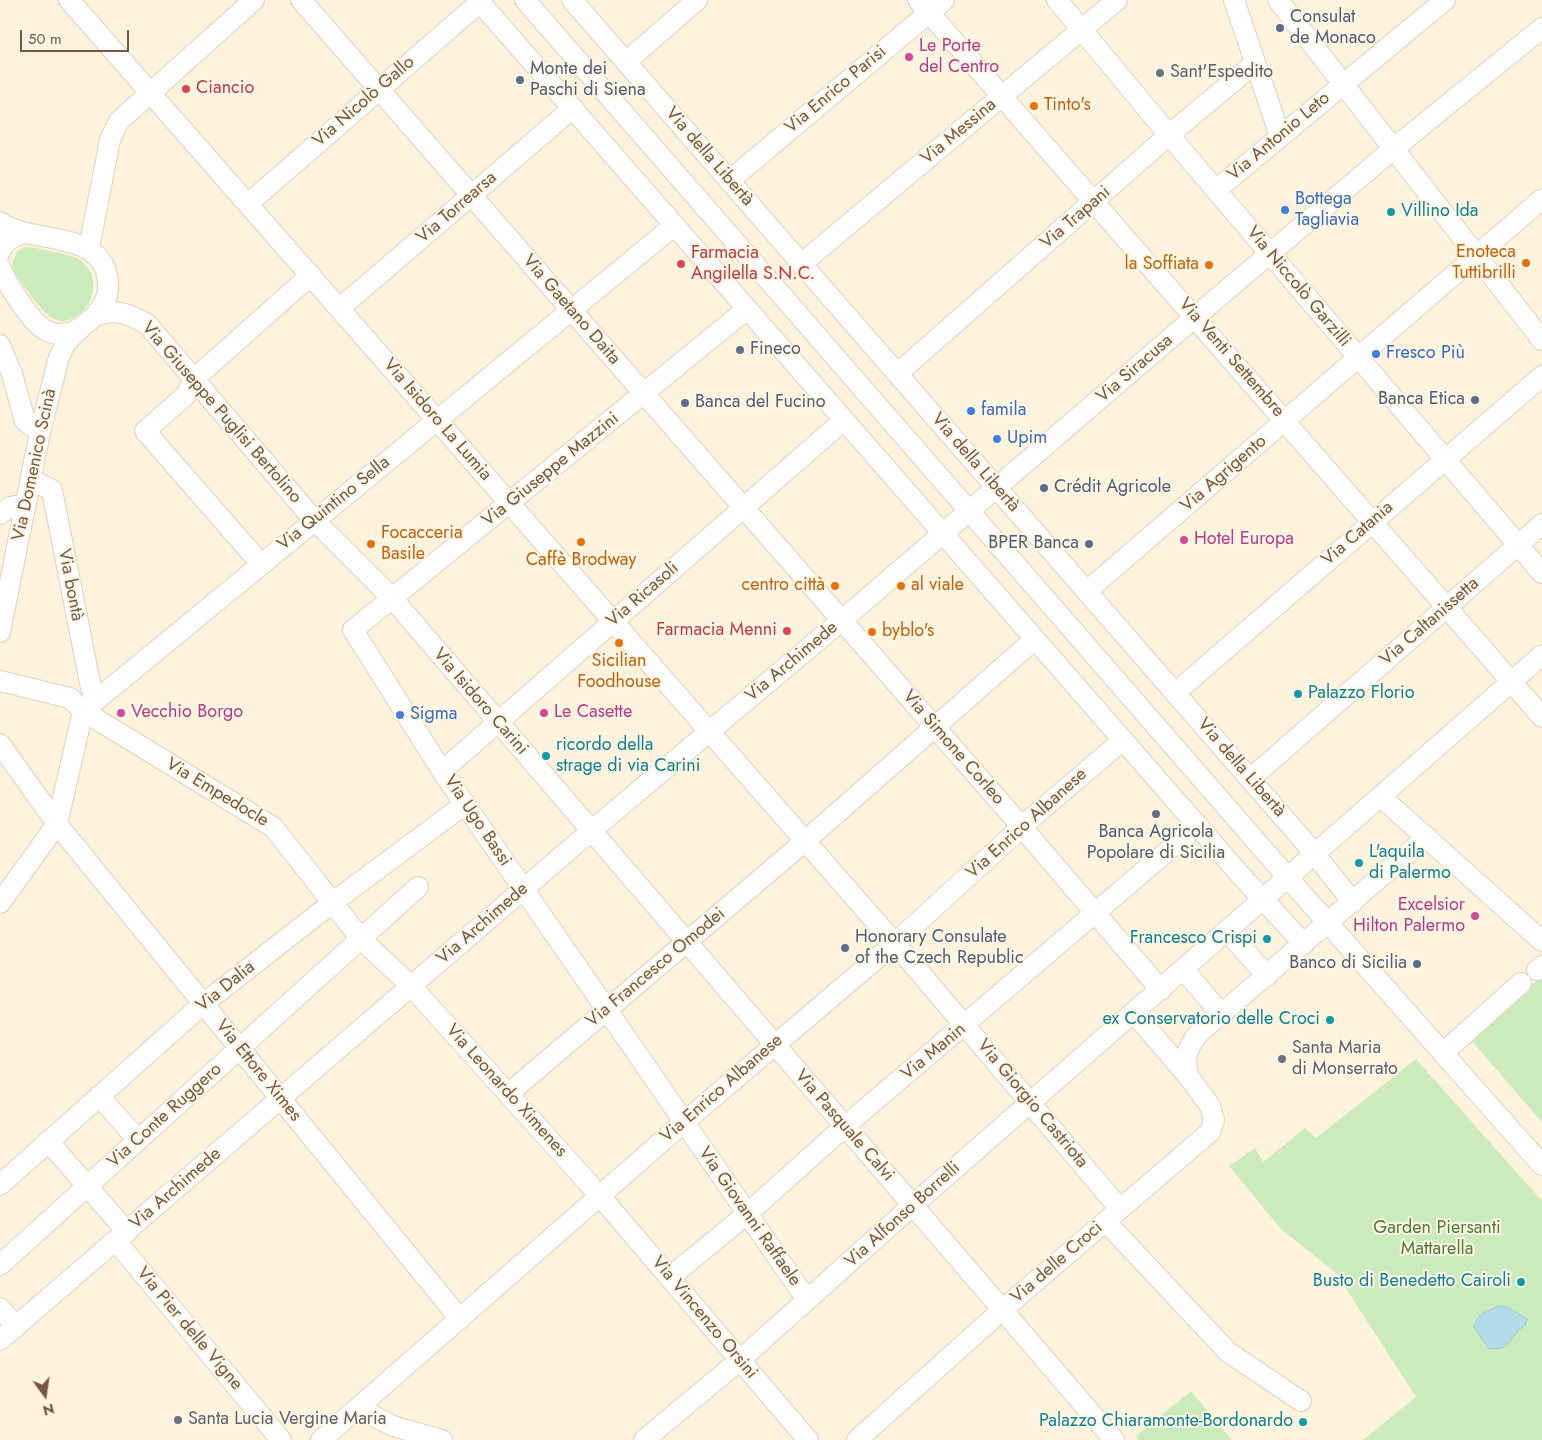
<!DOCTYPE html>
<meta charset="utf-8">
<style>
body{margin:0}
#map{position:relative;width:1542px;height:1440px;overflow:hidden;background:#fef3dd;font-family:Jost,sans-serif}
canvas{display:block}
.north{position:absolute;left:20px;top:1370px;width:50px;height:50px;-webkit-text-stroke:4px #fff6e5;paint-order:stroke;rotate:166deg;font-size:14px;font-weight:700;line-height:20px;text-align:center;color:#745845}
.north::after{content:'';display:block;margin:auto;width:18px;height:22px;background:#745845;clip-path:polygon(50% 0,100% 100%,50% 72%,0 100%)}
.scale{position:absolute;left:20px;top:30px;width:109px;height:22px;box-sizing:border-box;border:2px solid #745845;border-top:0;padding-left:6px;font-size:15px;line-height:18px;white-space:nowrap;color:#745845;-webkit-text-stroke:4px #fff6e5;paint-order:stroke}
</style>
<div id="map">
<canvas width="1542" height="1440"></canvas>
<div class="north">N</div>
<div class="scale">50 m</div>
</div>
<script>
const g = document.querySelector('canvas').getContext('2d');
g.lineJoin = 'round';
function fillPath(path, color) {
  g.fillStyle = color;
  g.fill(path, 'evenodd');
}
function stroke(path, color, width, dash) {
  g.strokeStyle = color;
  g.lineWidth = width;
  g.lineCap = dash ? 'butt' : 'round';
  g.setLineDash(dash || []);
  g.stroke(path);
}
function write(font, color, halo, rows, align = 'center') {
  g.font = font + ' Jost,sans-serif';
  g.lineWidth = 4;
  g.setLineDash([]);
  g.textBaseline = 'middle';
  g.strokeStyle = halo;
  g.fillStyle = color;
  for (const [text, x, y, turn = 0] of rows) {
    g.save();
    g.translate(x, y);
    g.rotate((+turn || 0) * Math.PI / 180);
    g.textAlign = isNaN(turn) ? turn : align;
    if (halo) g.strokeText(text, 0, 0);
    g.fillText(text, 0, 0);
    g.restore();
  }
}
const green = new Path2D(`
 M24,247C34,247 44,250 54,252C61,254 70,255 77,258C115,281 79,334 52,318C40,311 24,285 15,274L12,265L17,251Z
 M1541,977L1542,979V1122L1470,1039Z
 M1416,1059L1542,1201V1440H1363L1416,1397L1336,1273L1282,1230L1229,1166L1255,1148L1263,1162L1305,1128L1316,1138Z
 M1191,1391L1232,1440H1139L1136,1436Z`);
const water = new Path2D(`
 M1498,1306L1507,1307L1527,1319L1525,1326C1508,1334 1515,1350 1489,1349L1474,1327C1480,1310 1485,1314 1498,1306Z`);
const minor = new Path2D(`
 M69,0L905,955L1120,1209
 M301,0L1008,811L1161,990
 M478,0L1244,879L1304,944
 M525,0L1289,879L1542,1165
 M572,0L1303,840L1353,902
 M918,0L1542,717
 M1057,0L1169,135L1542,573
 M1234,0L1280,136
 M1278,0L1542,340
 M626,62L697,0
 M729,181L944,0
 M1216,190L1445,0
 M249,203L480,2
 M0,222C32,245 104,229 108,282C110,301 98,315 83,326C73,333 59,337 47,331C32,324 6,283 0,267
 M89,248L110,140L119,121L254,0
 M0,252C4,240 14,236 25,233
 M801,264L1117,0
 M340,308L573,108
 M747,309L353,630L442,771L807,1300
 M95,316C116,308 129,314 147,324L314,520L392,598L1114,1440
 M0,345L12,374L25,421L40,432
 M897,374L1169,135L1255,63
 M32,480L52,490L91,688L95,700
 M0,514L10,507L26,504
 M261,564L145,431L186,395L195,378L311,275
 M1087,591L1542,199
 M0,632L40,432L59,357L67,341L84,325
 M0,681L70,698L83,711L273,827L361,939L411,986L600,1196L808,1440
 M1175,693L1542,376
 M0,744L57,824L460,1319
 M442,771L844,420
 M1250,779L1542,524
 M1381,797L1542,941
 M0,903L57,824L83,711L675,225
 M1228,932L1267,976
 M1184,970L1222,1015
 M1537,970L1542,966
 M1443,1053L1521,983
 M1188,1076C1184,1058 1187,1047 1199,1033L1427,837
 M508,1094L804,842L1035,639
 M99,1096L138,1140
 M48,1141L127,1232
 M0,1185L203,1004L332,903L465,804
 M1106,1222L1228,1352L1301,1401
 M116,1241L281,1440
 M0,1265L418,887
 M670,1277L747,1214L844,1127L1198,825
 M0,1308L16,1327
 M0,1340L591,831L841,621L1195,317L1393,149L1542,28
 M358,1408L393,1426L442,1440
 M321,1440L683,1123L895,943L1034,816L1123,740
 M644,1440L740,1360L912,1206L1542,655
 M857,1440L1001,1311L1210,1132L1214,1120L1210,1106L1188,1076L1134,1013`);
const markers = [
 [1280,28,5,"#5c6f8a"],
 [909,57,5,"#d1479c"],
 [1160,73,5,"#6b7280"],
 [520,80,5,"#5c6f8a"],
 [186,89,5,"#e0444e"],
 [1034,106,5,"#e8710a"],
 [1285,210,5,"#3f7fe0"],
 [1391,212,5,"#0f9aa8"],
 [1526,263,5,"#e8710a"],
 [681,264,5,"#e0444e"],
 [1209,265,5,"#e8710a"],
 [740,350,5,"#5c6f8a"],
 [1376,354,5,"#3f7fe0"],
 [1475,400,5,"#5c6f8a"],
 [685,403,5,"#5c6f8a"],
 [971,411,5,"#3f7fe0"],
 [997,439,5,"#3f7fe0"],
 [1044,488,5,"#5c6f8a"],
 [1184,540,5,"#d1479c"],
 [581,542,5,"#e8710a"],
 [371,544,5,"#e8710a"],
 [1089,544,5,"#5c6f8a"],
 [835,586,5,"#e8710a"],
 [901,586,5,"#e8710a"],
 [787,631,5,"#e0444e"],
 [872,632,5,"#e8710a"],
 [619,643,5,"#e8710a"],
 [1298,694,5,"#0f9aa8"],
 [121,713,5,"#d1479c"],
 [544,713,5,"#d1479c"],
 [400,715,5,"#3f7fe0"],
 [546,756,5,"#0f9aa8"],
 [1156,814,5,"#5c6f8a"],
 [1359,863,5,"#0f9aa8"],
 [1475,916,5,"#d1479c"],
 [1267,939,5,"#0f9aa8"],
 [845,948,5,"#5c6f8a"],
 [1417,964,5,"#5c6f8a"],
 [1330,1020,5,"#0f9aa8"],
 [1282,1059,5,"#6b7280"],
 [1521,1282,5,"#0f9aa8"],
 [178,1420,5,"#6b7280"],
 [1303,1422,5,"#0f9aa8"]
];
const serviceNames = [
 ["Consulat",1290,18],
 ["de Monaco",1290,39],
 ["Monte dei",530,70],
 ["Paschi di Siena",530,91],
 ["Fineco",750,350],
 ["Banca Etica",1465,400,"right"],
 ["Banca del Fucino",695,403],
 ["Crédit Agricole",1054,488],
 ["BPER Banca",1079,544,"right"],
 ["Banca Agricola",1156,833,"center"],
 ["Popolare di Sicilia",1156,854,"center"],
 ["Honorary Consulate",855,938],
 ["of the Czech Republic",855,959],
 ["Banco di Sicilia",1407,964,"right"]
];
const hotelNames = [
 ["Le Porte",919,47],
 ["del Centro",919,68],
 ["Hotel Europa",1194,540],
 ["Vecchio Borgo",131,713],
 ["Le Casette",554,713],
 ["Excelsior",1465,906,"right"],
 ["Hilton Palermo",1465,927,"right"]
];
const worshipNames = [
 ["Sant'Espedito",1170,73],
 ["Santa Maria",1292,1049],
 ["di Monserrato",1292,1070],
 ["Santa Lucia Vergine Maria",188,1420]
];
const healthNames = [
 ["Ciancio",196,89],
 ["Farmacia",691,254],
 ["Angilella S.N.C.",691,275],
 ["Farmacia Menni",777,631,"right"]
];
const streetNames = [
 ["Via Enrico Parisi",836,90,-40],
 ["Via Nicolò Gallo",364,102,-41],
 ["Via Messina",959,132,-40],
 ["Via Antonio Leto",1279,137,-40],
 ["Via della Libertà",709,157,49],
 ["Via Torrearsa",457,208,-41],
 ["Via Trapani",1076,218,-41],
 ["Via Niccolò Garzilli",1298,287,50],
 ["Via Gaetano Daita",571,310,49],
 ["Via Venti Settembre",1231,358,49],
 ["Via Siracusa",1135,369,-41],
 ["Via Giuseppe Puglisi Bertolino",221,413,49],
 ["Via Isidoro La Lumia",437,420,49],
 ["Via della Libertà",975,463,49],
 ["Via Domenico Scinà",35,465,-78],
 ["Via Giuseppe Mazzini",551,470,-39],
 ["Via Agrigento",1224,474,-41],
 ["Via Quintino Sella",334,504,-39],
 ["Via Catania",1358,534,-41],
 ["Via bontà",70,585,79],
 ["Via Ricasoli",643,595,-41],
 ["Via Caltanissetta",1430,622,-41],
 ["Via Archimede",792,662,-40],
 ["Via Isidoro Carini",480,702,49],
 ["Via Simone Corleo",953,748,49],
 ["Via della Libertà",1241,768,49],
 ["Via Empedocle",217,793,31],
 ["Via Ugo Bassi",477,821,56],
 ["Via Enrico Albanese",1027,824,-42],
 ["Via Archimede",483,924,-41],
 ["Via Francesco Omodei",656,968,-40],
 ["Via Dalia",226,987,-39],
 ["Via Manin",934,1052,-40],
 ["Via Ettore Ximes",258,1071,51],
 ["Via Enrico Albanese",722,1089,-41],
 ["Via Leonardo Ximenes",506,1091,48],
 ["Via Giorgio Castriota",1032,1104,50],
 ["Via Conte Ruggero",165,1116,-42],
 ["Via Pasquale Calvi",844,1126,49],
 ["Via Archimede",176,1189,-41],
 ["Via Alfonso Borrelli",903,1215,-42],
 ["Via Giovanni Raffaele",749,1217,55],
 ["Via delle Croci",1057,1263,-41],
 ["Via Vincenzo Orsini",704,1318,50],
 ["Via Pier delle Vigne",189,1329,50]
];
const foodNames = [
 ["Tinto's",1044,106],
 ["Enoteca",1516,253,"right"],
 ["Tuttibrilli",1516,274,"right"],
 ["la Soffiata",1199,265,"right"],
 ["Focacceria",381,534],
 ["Basile",381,555],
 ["Caffè Brodway",581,561,"center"],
 ["centro città",825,586,"right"],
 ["al viale",911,586],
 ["byblo's",882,632],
 ["Sicilian",619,662,"center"],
 ["Foodhouse",619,683,"center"]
];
const shopNames = [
 ["Bottega",1295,200],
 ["Tagliavia",1295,221],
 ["Fresco Più",1386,354],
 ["famila",981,411],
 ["Upim",1007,439],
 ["Sigma",410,715]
];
const cultureNames = [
 ["Villino Ida",1401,212],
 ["Palazzo Florio",1308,694],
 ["ricordo della",556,746],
 ["strage di via Carini",556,767],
 ["L'aquila",1369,853],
 ["di Palermo",1369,874],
 ["Francesco Crispi",1257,939,"right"],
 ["ex Conservatorio delle Croci",1320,1020,"right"],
 ["Busto di Benedetto Cairoli",1511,1282,"right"],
 ["Palazzo Chiaramonte-Bordonardo",1293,1422,"right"]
];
const parkNames = [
 ["Garden Piersanti",1437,1229],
 ["Mattarella",1437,1250]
];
fillPath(green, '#ccebbc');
fillPath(water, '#b1dce8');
stroke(water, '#97ccda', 1);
stroke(minor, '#e2cfb9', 22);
stroke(minor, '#fff', 20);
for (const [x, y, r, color] of markers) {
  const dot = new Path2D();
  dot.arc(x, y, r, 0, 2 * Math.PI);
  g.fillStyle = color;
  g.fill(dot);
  stroke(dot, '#fff6e5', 2);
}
write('18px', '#4e5e75', '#fff6e5', serviceNames, 'left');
write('18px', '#b23c85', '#fff6e5', hotelNames, 'left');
write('18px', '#5b616d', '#fff6e5', worshipNames, 'left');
write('18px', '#be3a42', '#fff6e5', healthNames, 'left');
write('18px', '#745845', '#fff6e5', streetNames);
write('18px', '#c56008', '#fff6e5', foodNames, 'left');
write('18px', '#366cbe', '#fff6e5', shopNames, 'left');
write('18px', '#0d838f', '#fff6e5', cultureNames, 'left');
write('18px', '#4b7b3c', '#fff6e5', parkNames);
</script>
